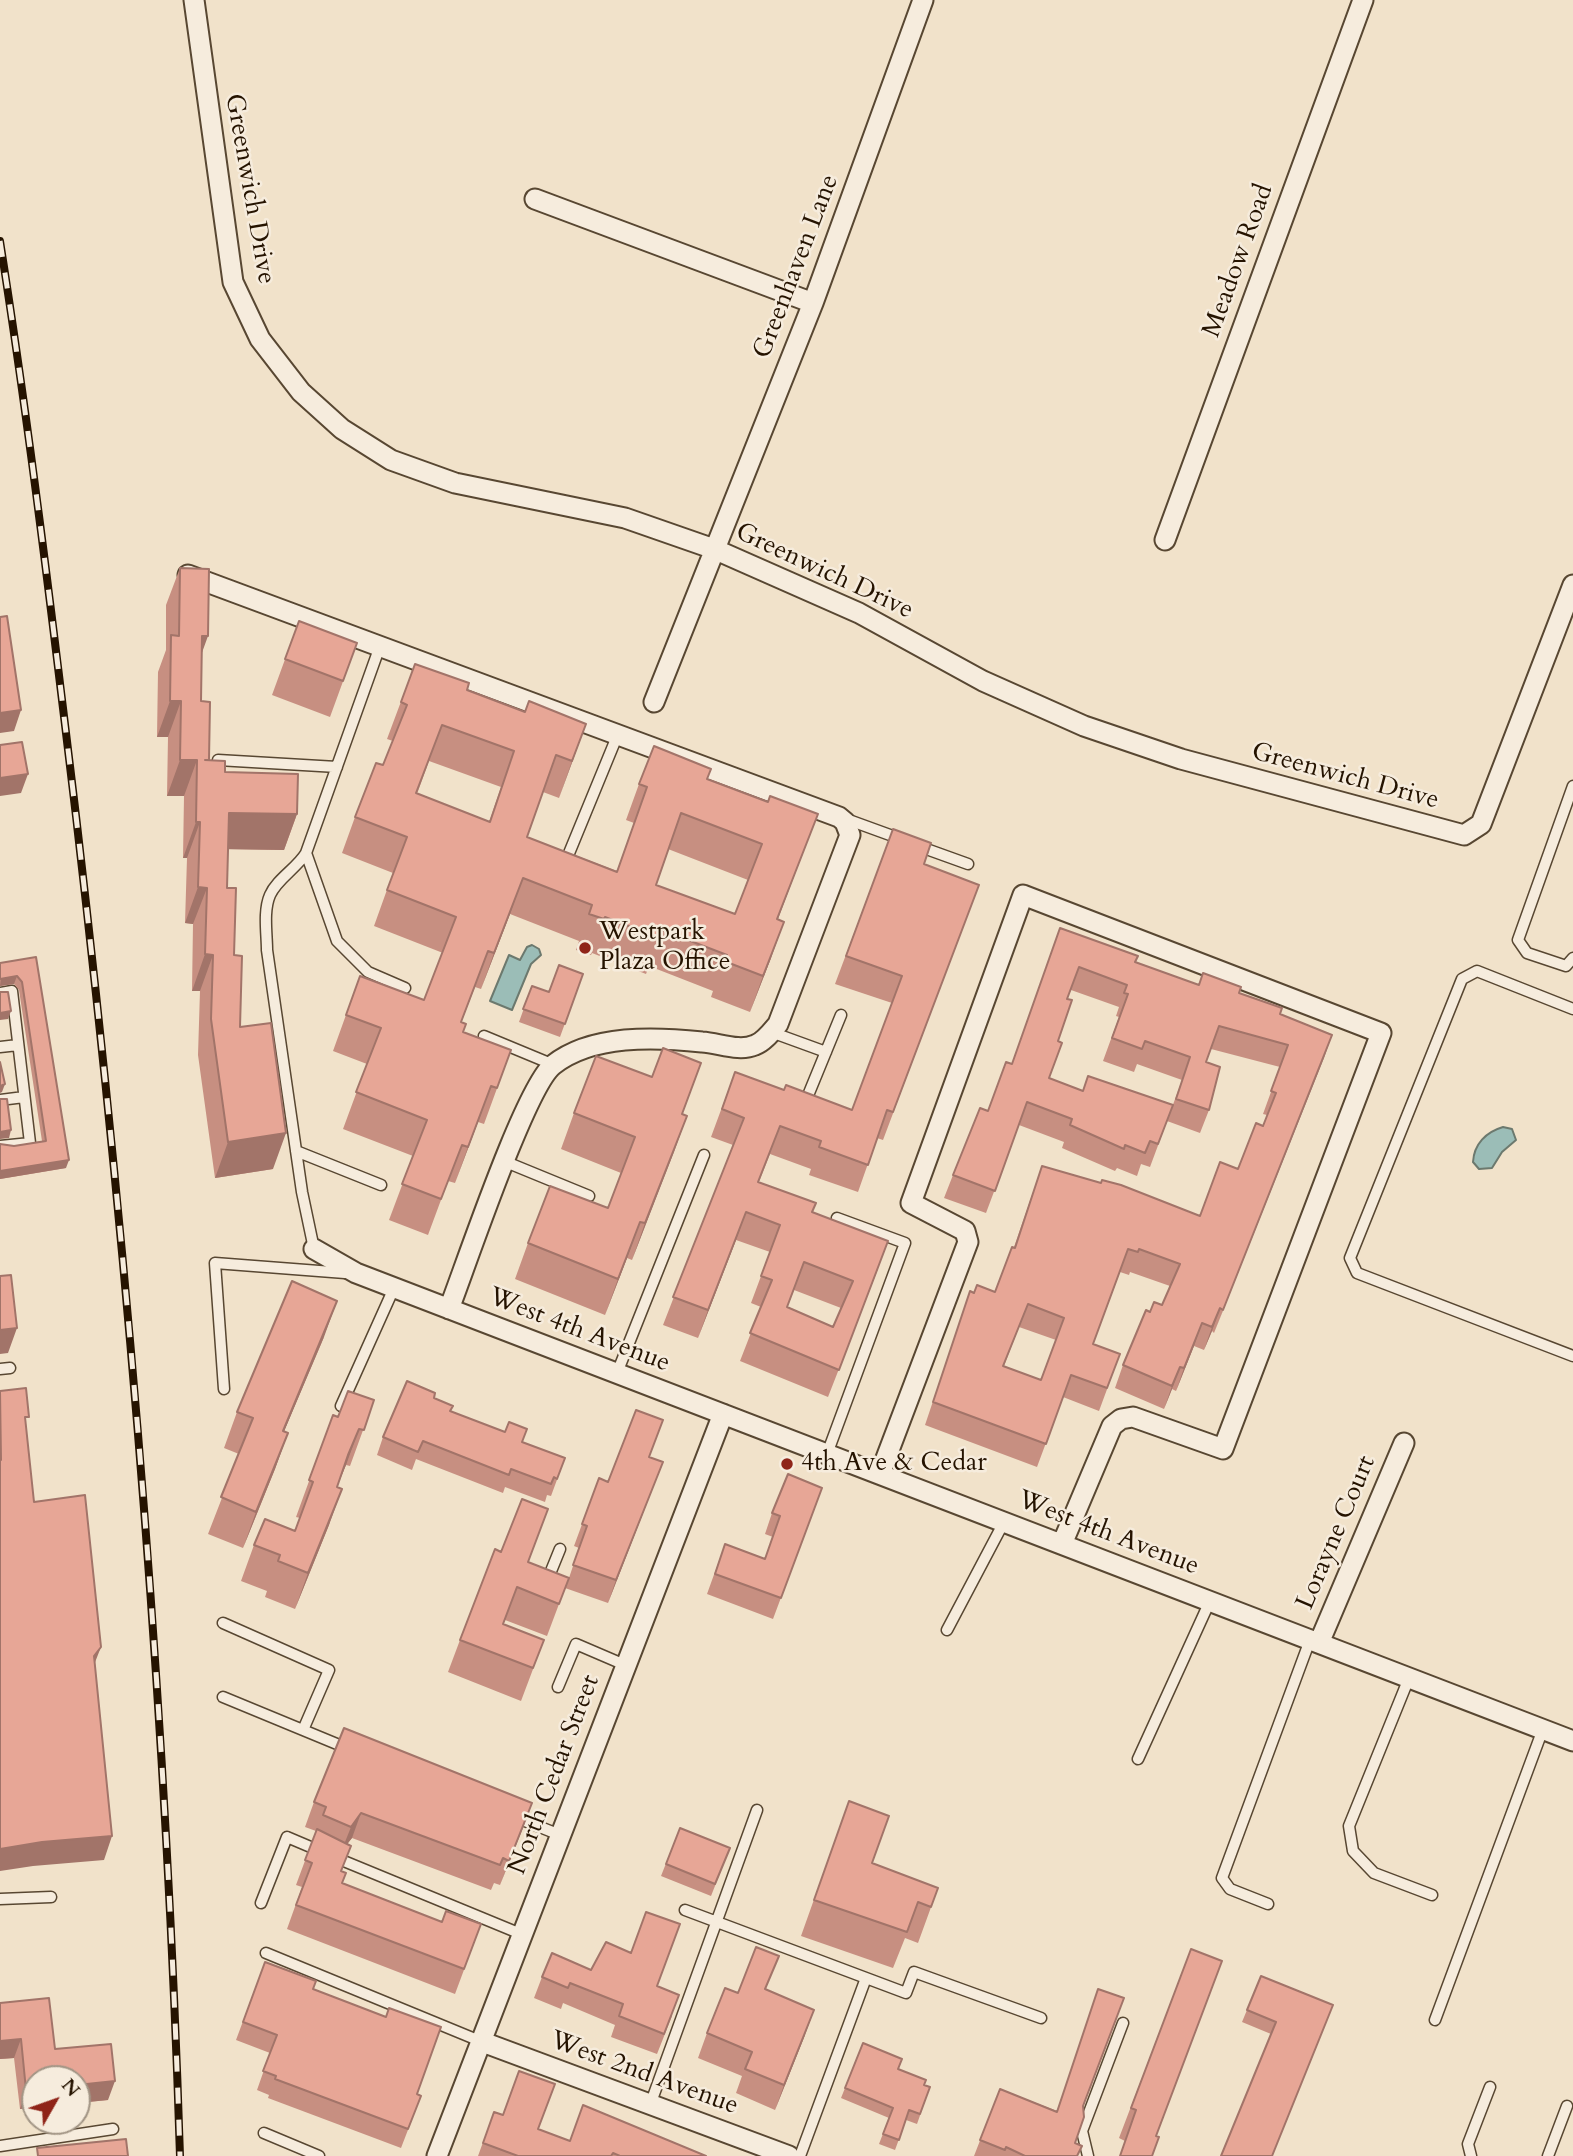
<!DOCTYPE html>
<style>
body{margin:0}
#map{position:relative;width:1573px;height:2156px;overflow:hidden;background:#f1e2ca;font-family:Cardo,serif}
canvas{display:block}
.north{position:absolute;left:21px;top:2065px;width:70px;height:70px;box-sizing:border-box;background:#f6ecdd;border:2px solid #a29585;border-radius:50%;rotate:50deg;font-size:19px;font-weight:700;line-height:28px;text-align:center;color:#251300}
.north::after{content:'';display:block;margin:auto;width:24px;height:32px;background:#8f2418;clip-path:polygon(50% 0,100% 100%,50% 72%,0 100%)}
</style>
<div id="map">
<canvas width="1573" height="2156"></canvas>
<div class="north">N</div>
</div>
<script>
const g = document.querySelector('canvas').getContext('2d');
g.lineJoin = 'round';
function fillPath(path, color) {
  g.fillStyle = color;
  g.fill(path, 'evenodd');
}
function stroke(path, color, width, dash) {
  g.strokeStyle = color;
  g.lineWidth = width;
  g.lineCap = dash ? 'butt' : 'round';
  g.setLineDash(dash || []);
  g.stroke(path);
}
function write(font, color, halo, rows, align = 'center') {
  g.font = font + ' Cardo,serif';
  g.lineWidth = 5;
  g.setLineDash([]);
  g.textBaseline = 'middle';
  g.strokeStyle = halo;
  g.fillStyle = color;
  for (const [text, x, y, turn = 0] of rows) {
    g.save();
    g.translate(x, y);
    g.rotate((+turn || 0) * Math.PI / 180);
    g.textAlign = isNaN(turn) ? turn : align;
    if (halo) g.strokeText(text, 0, 0);
    g.fillText(text, 0, 0);
    g.restore();
  }
}
const water = new Path2D(`
 M532,945L539,949L541,955L531,964L512,1010L490,1001L509,955L520,960L527,947Z
 M1503,1127L1512,1129L1516,1140L1502,1152L1492,1168L1479,1169L1473,1162C1474,1144 1486,1132 1503,1127Z`);
const service = new Path2D(`
 M218,760L337,767
 M1573,786L1518,940L1527,953L1566,966L1573,958
 M846,819L901,839
 M918,846L968,864
 M306,853L337,941L368,972L405,988
 M565,863L618,734
 M0,993L12,991L30,1143L0,1146
 M1573,1009L1477,971L1462,979L1350,1258L1357,1273L1573,1356
 M771,1032L826,1052
 M484,1036L554,1065
 M0,1047L18,1045
 M809,1093L841,1015
 M0,1100L24,1097
 M296,1151L381,1185
 M506,1162L589,1196
 M314,1249L302,1192L267,950C267,934 263,911 270,895C277,879 297,868 306,853L380,646
 M0,1369L10,1368
 M617,1373L704,1155
 M224,1389L215,1263L345,1273
 M341,1406L394,1288
 M827,1454L905,1243L837,1218
 M547,1581L560,1549
 M223,1623L329,1670L303,1730
 M947,1630L1004,1522
 M1409,1678L1349,1826L1353,1851L1374,1873L1432,1895
 M558,1687L576,1644L625,1665
 M223,1697L349,1749
 M1138,1759L1210,1601
 M515,1817L560,1835
 M334,1857L521,1934
 M0,1899L51,1897
 M261,1903L287,1837L320,1851
 M1268,1904L1230,1889L1222,1878L1310,1640
 M685,1910L906,1993L914,1972L1041,2018
 M266,1953L480,2041
 M1435,2020L1543,1729
 M650,2105L757,1810
 M264,2133L319,2156
 M0,2146L113,2129
 M800,2156L866,1978
 M1088,2156L1082,2131L1123,2023
 M1471,2156L1468,2144L1490,2087
 M1548,2156L1567,2106`);
const minor = new Path2D(`
 M194,0L233,282L260,339L301,392L342,429L391,460L455,483L625,518L714,549L859,613L983,681L1084,726L1181,759L1464,835L1481,824L1573,585
 M535,199L813,303
 M1165,540L1363,0
 M188,575L839,817L845,822L850,835L778,1024C772,1031 764,1042 755,1045C739,1052 719,1043 702,1042C656,1037 592,1034 553,1065C525,1088 466,1265 449,1309
 M654,702L813,303L923,0
 M314,1249L356,1273L1573,1741
 M880,1474L968,1242L965,1231L911,1203L1023,895L1381,1033L1223,1449L1133,1417L1121,1419L1112,1426L1062,1544
 M1319,1643L1404,1443
 M480,2041L789,2156
 M437,2156L723,1414`);
const rail = new Path2D(`
 M0,241C30,432 53,624 76,816C128,1261 166,1708 180,2156`);
const wall = new Path2D(`
 M180,568L202,653L201,701L209,760L225,772L297,814L284,850L228,849L227,888L240,1027L273,1169L215,1178L198,1055L200,991H192L193,924L185,923L187,858H183L184,796H167L168,737H157L158,672L166,650V605Z
 M299,621L357,643L330,717L272,695Z
 M415,664L467,690L525,712L586,724L559,798L543,792L527,837L617,871L634,823L626,820L639,784L708,779L768,802L818,814L777,920L771,958L750,1012L711,997L713,991L649,966L646,974L592,953L591,955L576,950L579,941L510,914L481,989L475,987L461,1023L463,1032L511,1050L484,1124L478,1122L455,1183L448,1181L428,1235L389,1220L413,1156L343,1129L367,1064L333,1051L360,976L424,1000L443,953L374,926L393,873L342,853L355,817L383,765L393,741L387,739ZM429,761L501,787L489,822L417,794ZM668,849L748,880L735,914L656,885Z
 M893,829L924,864L979,885L883,1140L877,1138L858,1192L809,1175L811,1169L770,1154L759,1182L812,1212L878,1269L828,1397L740,1361L761,1307L751,1303L770,1252L736,1240L698,1338L663,1325L733,1145L711,1137L735,1072L784,1090L852,1110L892,1003L835,984ZM794,1290L841,1308L833,1327L787,1308Z
 M1060,928L1135,962L1199,985L1239,993L1280,1014L1332,1035L1214,1333L1212,1331L1204,1350L1194,1346L1176,1391L1172,1389L1164,1409L1115,1388L1123,1365L1150,1312L1162,1305L1170,1286L1130,1272L1129,1275L1120,1272L1093,1344L1120,1354L1099,1411L1063,1397L1037,1467L925,1425L970,1291L974,1293L995,1292L1014,1247L1042,1166L1200,1216L1238,1169L1263,1126L1267,1115L1263,1114L1280,1067L1211,1049L1206,1062L1209,1110L1200,1133L1167,1121L1182,1080L1137,1064L1134,1072L1103,1061L1119,1017L1116,1016L1119,1007L1071,990L1067,999L1049,1078L1083,1091L1173,1105L1150,1167L1141,1164L1137,1176L1117,1168L1115,1171L1062,1148L1064,1142L1019,1125L986,1213L944,1198L953,1175L988,1111L1012,1064ZM1019,1327L1056,1340L1041,1380L1004,1366Z
 M36,957L66,1168L0,1179V1144L14,1146L42,1141L19,990L14,984L0,986V963Z
 M583,974L560,1037L519,1022L532,986L549,992Z
 M574,1113L682,1114L687,1116L632,1260L627,1258L605,1315L515,1279L528,1243L608,1208L621,1173L561,1149Z
 M324,1337L284,1431L288,1433L275,1469L243,1548L208,1534L239,1454L224,1448L237,1412Z
 M434,1398L451,1411L522,1442L565,1458L551,1496L547,1495L545,1502L505,1487L503,1493L416,1459L412,1470L377,1455L383,1437Z
 M374,1400L350,1466L346,1465L337,1487L329,1525L295,1609L265,1597L267,1591L241,1581L254,1545L295,1531L300,1518L296,1517L333,1415L338,1417Z
 M650,1457L654,1485L608,1603L565,1588L547,1636L505,1620L503,1624L544,1640L521,1701L448,1672L460,1640L528,1563L569,1578L579,1548L574,1546L599,1478L608,1482Z
 M822,1488L773,1619L707,1594L725,1544L765,1559L773,1537L765,1534L772,1513Z
 M849,1801L872,1863L938,1888L918,1943L905,1938L893,1968L801,1936Z
 M314,1802L532,1803L500,1885L494,1883L491,1890L352,1838L347,1844L342,1871V1883L442,1922L481,1924L455,1994L287,1929L302,1887L296,1885L316,1831L305,1827Z
 M680,1828L730,1848L711,1896L661,1876Z
 M1191,1949L1156,2136L1125,2141L1119,2138Z
 M265,1962L313,1989L417,2094L421,2096L401,2148L268,2098L269,2095L257,2090L270,2053L236,2040Z
 M591,1970L657,1986L672,2016L657,2054L611,2037L615,2025L563,2003L561,2009L534,1998L542,1977Z
 M766,1989L805,2035L775,2110L736,2093L742,2076L698,2058L707,2033L738,1993Z
 M1098,1989L1083,2107L1075,2143L1078,2156H974L1000,2089L1057,2111Z
 M0,2003L55,2049L108,2100L20,2109L14,2058L0,2059Z
 M1333,2005L1271,2034L1242,2022L1247,2010Z
 M863,2043L898,2069L924,2085L930,2087L917,2124L906,2120L895,2150L879,2144L889,2118L841,2098Z
 M494,2112L570,2141L706,2156H478Z`);
const shadedWall = new Path2D(`
 M202,636H208L195,672Z
 M170,701H181L168,737H157Z
 M21,710L14,731L0,733V713Z
 M586,724L573,760L559,798L572,761Z
 M180,760H197L184,796H167Z
 M28,774L21,793L0,796V778Z
 M229,813L297,814L284,850L216,849Z
 M818,814L804,850L764,956L777,919Z
 M196,822H200L187,858H183Z
 M523,878L510,914L481,989L494,953Z
 M198,887L207,888L193,924L185,923Z
 M784,922L771,958L750,1012L763,976Z
 M205,954L213,955L200,991H192Z
 M17,976L14,984L0,986L1,978Z
 M11,1011L8,1019L0,1020V1013Z
 M1332,1035L1324,1058L1214,1333L1223,1310Z
 M5,1084L2,1092L0,1093V1086Z
 M491,1086L478,1122L455,1183L468,1147Z
 M687,1116L674,1152L632,1260L645,1223Z
 M11,1130L9,1138L0,1139V1132Z
 M286,1133L273,1169L215,1178L228,1142Z
 M69,1160L66,1168L0,1179V1171Z
 M746,1212L736,1240L698,1338L708,1310Z
 M640,1222L627,1258L605,1315L618,1279Z
 M337,1301L324,1337L269,1467L283,1431Z
 M1220,1308L1212,1331L1204,1350L1212,1327Z
 M1202,1323L1194,1346L1176,1391L1184,1368Z
 M17,1328L8,1353L0,1354V1330Z
 M1180,1367L1172,1389L1164,1409L1172,1386Z
 M359,1429L346,1465L335,1491L348,1455Z
 M288,1433L275,1469L243,1548L256,1512Z
 M663,1462L654,1485L608,1603L616,1580Z
 M342,1489L329,1525L295,1609L308,1573Z
 M101,1647L92,1670L94,1656Z
 M532,1803L523,1828L500,1885L509,1861Z
 M361,1813L352,1838L341,1852L351,1827Z
 M112,1836L104,1860L33,1866L0,1871V1849L42,1842Z
 M814,2010L805,2035L775,2110L784,2085Z
 M21,2039L14,2058L0,2059V2041Z
 M115,2081L108,2100L77,2103V2085Z
 M35,2089V2107L20,2109L26,2090Z`);
const building = new Path2D(`
 M180,568L209,569L208,636H202L201,701L210,702L209,760H205L225,761V772L298,774L297,814L229,813L227,888H236L234,955L242,956L240,1027L271,1023L286,1133L228,1142L211,1019L213,955L205,954L207,888L198,887L200,822H196L197,760H180L181,701H170L171,635L179,636Z
 M7,616L21,710L0,713V617Z
 M299,621L357,643L343,681L285,659Z
 M415,664L469,683L467,690L525,712L529,701L586,724L572,761L556,755L527,837L617,872L647,787L639,784L654,746L711,769L707,779L768,802L770,796L818,814L777,919L784,922L763,976L724,961L727,955L662,930L659,938L605,917L604,919L589,914L592,905L523,878L494,953L488,951L461,1022L466,1024L463,1032L511,1050L497,1088L491,1086L468,1147L462,1145L441,1199L402,1184L427,1120L356,1092L381,1028L346,1015L360,976L424,1000L456,917L387,890L407,837L355,817L376,763L383,765L407,705L401,702ZM442,725L514,751L490,822L416,793ZM681,813L762,844L735,914L656,885Z
 M22,742L28,774L0,778V745Z
 M893,829L931,843L924,864L979,885L893,1112L887,1110L868,1165L819,1147L821,1141L780,1126L758,1182L816,1203L812,1212L888,1241L839,1370L750,1333L772,1280L761,1276L780,1225L746,1212L708,1310L673,1297L744,1118L722,1109L735,1072L784,1090L786,1085L852,1110L902,976L846,956ZM804,1262L853,1281L833,1327L787,1307Z
 M1060,928L1138,956L1135,962L1199,985L1203,973L1241,987L1239,993L1282,1008L1280,1014L1332,1035L1223,1310L1220,1308L1212,1327L1202,1323L1184,1368L1180,1367L1172,1386L1123,1365L1146,1310L1150,1312L1154,1302L1162,1305L1180,1264L1139,1249L1138,1252L1128,1249L1093,1344L1120,1354L1107,1388L1071,1375L1046,1444L933,1402L970,1291L974,1293L977,1285L995,1292L1012,1247L1015,1248L1042,1166L1101,1183L1102,1180L1121,1185L1200,1216L1220,1162L1238,1169L1256,1123L1263,1126L1276,1093L1271,1091L1288,1045L1219,1026L1206,1062L1220,1067L1209,1110L1176,1099L1190,1057L1145,1041L1142,1049L1112,1038L1128,994L1124,993L1127,985L1079,967L1067,999L1072,1000L1058,1041L1062,1043L1049,1078L1083,1091L1088,1076L1173,1105L1158,1144L1150,1141L1145,1153L1125,1145L1124,1149L1070,1125L1072,1119L1027,1102L995,1191L953,1175L980,1108L988,1111L1006,1062L1012,1064ZM1028,1304L1064,1318L1041,1380L1003,1366Z
 M36,957L69,1160L0,1171V1144L14,1146L46,1141L22,982L17,976L0,979V963Z
 M559,965L583,974L565,1024L523,1009L532,986L549,992Z
 M0,992H8L11,1011L0,1013Z
 M663,1048L701,1063L682,1114L687,1116L645,1223L640,1222L618,1279L528,1243L550,1186L608,1208L635,1137L574,1113L596,1056L652,1077Z
 M0,1062L5,1084L0,1086Z
 M0,1099H7L11,1130L0,1132Z
 M11,1275L17,1328L0,1330V1276Z
 M292,1281L337,1301L283,1431L288,1433L256,1512L221,1497L253,1418L237,1412Z
 M407,1381L435,1393L434,1398L453,1406L450,1411L505,1432L509,1422L527,1429L522,1442L565,1458L557,1479L554,1477L551,1484L511,1469L509,1475L423,1441L418,1452L383,1437Z
 M26,1388L29,1417H25L34,1502L85,1495L101,1647L94,1656L112,1836L42,1842L0,1849V1460H1L0,1391Z
 M348,1391L374,1400L364,1430L359,1429L348,1455L337,1487L342,1489L308,1573L278,1561L280,1555L254,1545L265,1519L295,1531L313,1482L309,1480L333,1415L338,1417Z
 M636,1410L663,1420L649,1457L663,1462L616,1580L573,1565L587,1526L582,1524L599,1478L608,1482Z
 M788,1474L822,1488L781,1598L715,1574L725,1544L765,1559L780,1516L772,1513Z
 M522,1499L548,1509L528,1562L569,1578L559,1604L517,1587L503,1624L544,1640L533,1668L460,1640L495,1549L501,1552Z
 M344,1728L532,1803L509,1861L503,1858L500,1865L361,1813L351,1827L323,1815L326,1807L314,1802Z
 M849,1801L889,1816L872,1863L938,1888L931,1907L918,1902L907,1932L814,1900Z
 M680,1828L730,1848L715,1884L666,1864Z
 M317,1829L351,1846L341,1871L346,1873L342,1883L442,1922L446,1911L481,1924L464,1969L296,1905L312,1863L305,1860Z
 M646,1912L680,1924L657,1986L679,1995L664,2034L619,2016L623,2004L570,1983L568,1988L542,1977L552,1953L591,1970L606,1942L631,1953Z
 M756,1947L779,1956L765,1989L814,2010L784,2085L745,2069L752,2052L707,2033L725,1988L738,1993Z
 M1191,1949L1222,1961L1156,2136L1159,2137L1152,2156H1120L1136,2110L1131,2108Z
 M265,1962L316,1981L313,1989L386,2017L389,2008L441,2027L417,2094L421,2096L408,2129L275,2079L276,2076L263,2071L277,2035L243,2022Z
 M1261,1976L1333,2005L1272,2156H1221L1276,2022L1247,2010Z
 M1098,1989L1124,1998L1083,2106L1084,2117L1075,2143L1082,2146L1077,2156H1025L1006,2147L1005,2150L980,2140L1000,2089L1057,2112Z
 M49,1998L55,2049L111,2044L115,2081L77,2085V2079H35V2089L26,2090L21,2039L0,2041V2003Z
 M863,2043L902,2059L898,2069L926,2080L924,2085L930,2087L920,2114L909,2110L899,2140L883,2134L893,2108L845,2088Z
 M519,2071L555,2084L538,2129L570,2141L583,2105L706,2156H620L613,2153L611,2156H518L483,2143L494,2112L503,2115Z
 M126,2139L128,2156H38L37,2148Z`);
const markers = [
 [585,948,7,"#8f2418"],
 [787,1464,7,"#8f2418"]
];
const streetNames = [
 ["Greenwich Drive",249,189,80],
 ["Meadow Road",1239,261,-70],
 ["Greenhaven Lane",797,267,-69],
 ["Greenwich Drive",824,572,25],
 ["Greenwich Drive",1345,777,15],
 ["West 4th Avenue",579,1331,21],
 ["Lorayne Court",1337,1533,-67],
 ["West 4th Avenue",1108,1534,21],
 ["North Cedar Street",555,1775,-69],
 ["West 2nd Avenue",644,2074,20]
];
const poiNames = [
 ["Westpark",599,933],
 ["Plaza Office",599,963],
 ["4th Ave & Cedar",801,1464]
];
fillPath(water, '#9bbdb7');
stroke(water, '#6c796e', 2);
stroke(service, '#584732', 13);
stroke(minor, '#584732', 23);
stroke(service, '#f6ecdd', 10);
stroke(minor, '#f6ecdd', 19);
stroke(rail, '#251300', 8);
stroke(rail, '#f6ecdd', 5, [16]);
fillPath(wall, '#c78f81');
fillPath(shadedWall, '#a27469');
fillPath(building, '#e7a696');
stroke(building, '#a27469', 2);
for (const [x, y, r, color] of markers) {
  const dot = new Path2D();
  dot.arc(x, y, r, 0, 2 * Math.PI);
  g.fillStyle = color;
  g.fill(dot);
  stroke(dot, '#f6ecdd', 2.5);
}
write('26px', '#251300', '#f6ecdd', streetNames);
write('26px', '#251300', '#f6ecdd', poiNames, 'left');
</script>
